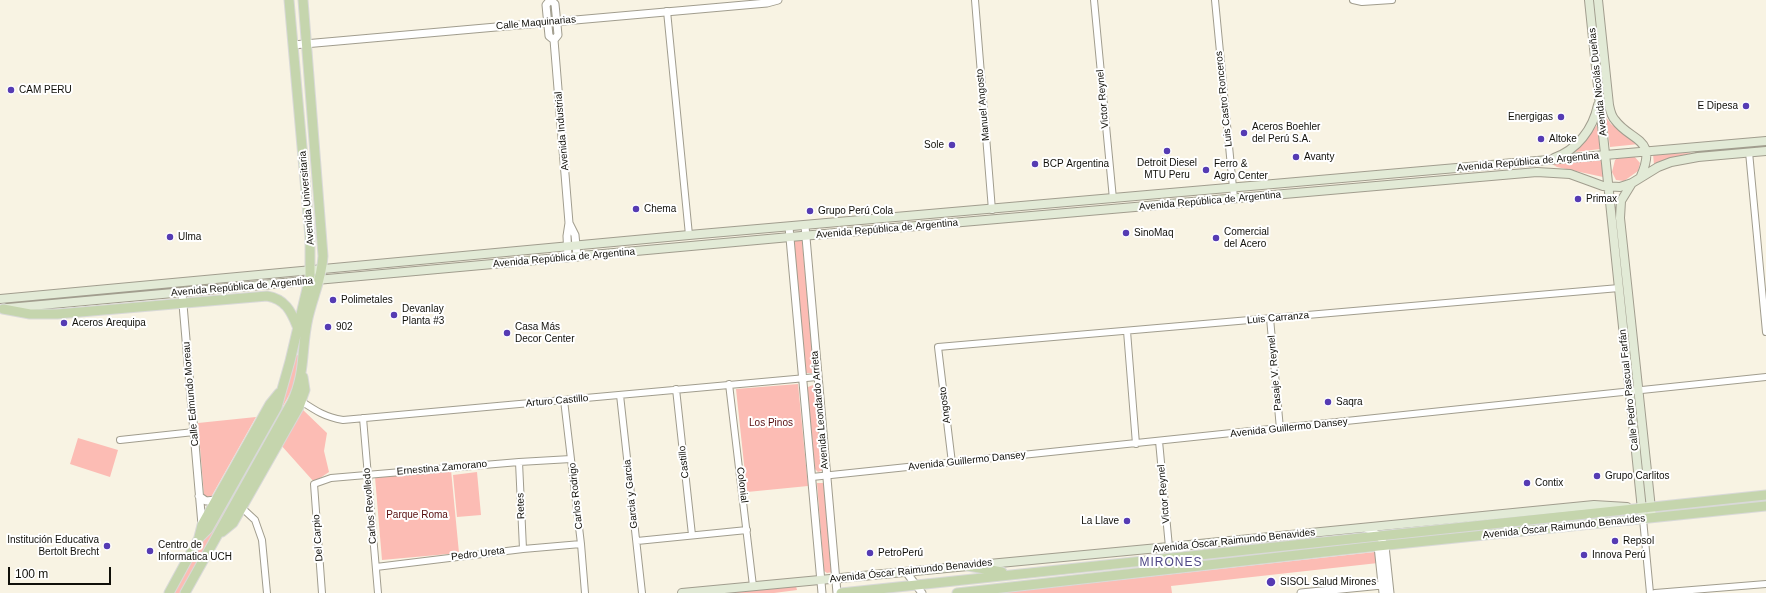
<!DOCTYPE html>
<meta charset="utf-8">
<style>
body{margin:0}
#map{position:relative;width:1766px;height:593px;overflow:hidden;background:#f8f3e3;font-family:Arial,sans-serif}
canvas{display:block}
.scale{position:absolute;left:8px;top:567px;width:103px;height:18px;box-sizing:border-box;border:2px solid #100f09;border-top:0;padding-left:5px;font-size:12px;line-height:14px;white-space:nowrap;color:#100f09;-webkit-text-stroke:3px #fff;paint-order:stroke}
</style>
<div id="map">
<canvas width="1766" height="593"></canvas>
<div class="scale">100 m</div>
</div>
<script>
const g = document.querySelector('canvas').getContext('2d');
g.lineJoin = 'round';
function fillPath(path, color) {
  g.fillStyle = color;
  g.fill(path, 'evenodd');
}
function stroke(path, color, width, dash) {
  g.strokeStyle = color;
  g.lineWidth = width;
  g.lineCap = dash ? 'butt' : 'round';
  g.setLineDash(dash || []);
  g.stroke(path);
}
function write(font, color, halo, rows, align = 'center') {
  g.font = font + ' Arial,sans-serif';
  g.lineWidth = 4;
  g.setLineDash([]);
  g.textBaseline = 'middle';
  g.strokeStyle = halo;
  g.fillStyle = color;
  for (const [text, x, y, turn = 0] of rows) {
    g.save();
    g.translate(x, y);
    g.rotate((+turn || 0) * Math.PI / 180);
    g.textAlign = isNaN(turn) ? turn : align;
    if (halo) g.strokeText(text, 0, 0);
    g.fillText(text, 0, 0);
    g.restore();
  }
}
const green = new Path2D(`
 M1606,117L1611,124L1639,144L1610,147Z
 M1597,125L1600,149L1567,153L1583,142Z
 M1693,153L1654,165L1653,154Z
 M1620,156H1634L1640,163L1638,171L1624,181L1616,180L1612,172L1615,160Z
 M1602,160L1603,177L1557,167L1552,164Z
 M794,240H802V241L814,370L813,373H805V371Z
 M294,354L300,356L295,383L288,397L181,593H174L285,388Z
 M798,384L808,486L747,492L736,389Z
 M813,385L816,386L824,470L818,472L815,469L807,391L808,387Z
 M302,409L327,433L324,451L329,472L314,482L280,444Z
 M256,417L210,499L204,495L198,423Z
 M78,438L118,450L110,477L70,464Z
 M451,470L459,553L382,560L375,477Z
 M477,472L481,515L457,517L453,475Z
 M817,483H825L832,572L827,573L824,571Z
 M1375,552L1377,553L1378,563L1171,586L1172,593H999Z
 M796,586L797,590L774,593H722Z`);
const minor = new Path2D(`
 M975,0L992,210
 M1094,0L1113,199
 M1215,0L1234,198
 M1353,0L1362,2L1392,0
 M667,11L689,235
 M1749,152L1766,332
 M1270,318L1280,429
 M1127,331L1136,444
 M729,384L753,586
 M676,389L692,535
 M620,395L642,593
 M564,400L581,544L585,593
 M301,401C316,411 325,417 343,420L817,377
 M363,418L378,593
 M120,440L194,432
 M1159,441L1169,547
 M519,462L523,549
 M952,463L938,347L1619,288
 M812,477L1766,377
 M242,508L255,520L262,540L267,593
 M1643,519L1650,593
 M637,541L747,530
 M376,567L523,549L581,544
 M322,593L314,484L331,478L519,462L571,459
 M1655,593L1766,584`);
const tertiary = new Path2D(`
 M550,0L546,5L549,36L554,40
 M551,0L555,4L558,35L554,40L569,223L567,236L568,258
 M293,45L767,3L778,0
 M569,223L575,235L577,257
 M805,226L837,593
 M789,227L822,593
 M182,293L202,525
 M199,496L206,501L216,500
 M1365,528C1375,531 1381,536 1385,546L1390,593
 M1378,546L1383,593
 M906,572L922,593
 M1301,593L1382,585`);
const secondary = new Path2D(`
 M1589,0L1643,519
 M1598,0L1609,105C1610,110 1611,116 1615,120C1631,142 1658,137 1641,176
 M1554,158C1577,150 1593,129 1598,105
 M1632,183L1621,201L1620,218L1652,518
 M0,299L689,235L1766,141
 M8,308L790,237L1537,172L1570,174L1603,186L1620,187L1632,183L1658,167L1671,162L1698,157L1766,151
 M682,593L1169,547L1594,505L1627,507`);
const primary = new Path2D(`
 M3,309L30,314H57L267,296C285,299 291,311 297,326
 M222,532L233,523L299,407L305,390L303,377
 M199,537L202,525L270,404L279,393
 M968,566L1002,572
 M169,593L199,538L208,529L277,407L290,361L310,276V237L289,0
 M185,593L292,402C306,372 301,348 308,318C313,296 322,278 323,256L303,0
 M841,593L1766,495
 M957,593L1378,546L1766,506`);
const markers = [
 [11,90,4,"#553bb3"],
 [1746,106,4,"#553bb3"],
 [1561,117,4,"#553bb3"],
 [1244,133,4,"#553bb3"],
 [1541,139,4,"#553bb3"],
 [952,145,4,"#553bb3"],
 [1167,151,4,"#553bb3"],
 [1296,157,4,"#553bb3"],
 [1035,164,4,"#553bb3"],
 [1206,170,4,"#553bb3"],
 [1578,199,4,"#553bb3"],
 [636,209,4,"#553bb3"],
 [810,211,4,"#553bb3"],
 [1126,233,4,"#553bb3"],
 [170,237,4,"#553bb3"],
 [1216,238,4,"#553bb3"],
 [333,300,4,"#553bb3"],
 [394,315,4,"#553bb3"],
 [64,323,4,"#553bb3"],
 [328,327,4,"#553bb3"],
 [507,333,4,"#553bb3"],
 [1328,402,4,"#553bb3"],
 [1597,476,4,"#553bb3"],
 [1527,483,4,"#553bb3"],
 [1127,521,4,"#553bb3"],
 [1615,541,4,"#553bb3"],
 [107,546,4,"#553bb3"],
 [150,551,4,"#553bb3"],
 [870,553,4,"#553bb3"],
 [1584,555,4,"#553bb3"],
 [1271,582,5,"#553bb3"]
];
const streetNames = [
 ["Calle Maquinarias",536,23,-5],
 ["Avenida Nicolás Dueñas",1598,82,-96],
 ["Victor Reynel",1103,99,-95],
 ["Luis Castro Ronceros",1224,99,-96],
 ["Manuel Angosto",983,105,-95],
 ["Avenida Industrial",562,131,-95],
 ["Avenida República de Argentina",1528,162,-5],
 ["Avenida Universitaria",307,198,-95],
 ["Avenida República de Argentina",1210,201,-5],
 ["Avenida República de Argentina",887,229,-5],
 ["Avenida República de Argentina",564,258,-5],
 ["Avenida República de Argentina",242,287,-5],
 ["Luis Carranza",1278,318,-5],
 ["Pasaje V. Reynel",1275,373,-95],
 ["Calle Pedro Pascual Farfán",1629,390,-96],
 ["Calle Edmundo Moreau",191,394,-95],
 ["Arturo Castillo",557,401,-5],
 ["Angosto",945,405,-97],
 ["Avenida Leondardo Arrieta",820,410,-95],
 ["Avenida Guillermo Dansey",1289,428,-6],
 ["Avenida Guillermo Dansey",967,461,-6],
 ["Castillo",684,462,-96],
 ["Ernestina Zamorano",442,468,-5],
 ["Colonial",742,485,83],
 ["Garcia y Garcia",631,494,-96],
 ["Victor Reynel",1164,494,-95],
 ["Carlos Rodrigo",576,496,-96],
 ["Carlos Revolledo",370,506,-95],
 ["Retes",521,506,-92],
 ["Avenida Óscar Raimundo Benavides",1564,527,-6],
 ["Del Carpio",318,538,-94],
 ["Avenida Óscar Raimundo Benavides",1234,541,-6],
 ["Pedro Ureta",478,554,-7],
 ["Avenida Óscar Raimundo Benavides",911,571,-6]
];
const poiNames = [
 ["CAM PERU",19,90],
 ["E Dipesa",1738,106,"right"],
 ["Energigas",1553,117,"right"],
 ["Aceros Boehler",1252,127],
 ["del Perú S.A.",1252,139],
 ["Altoke",1549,139],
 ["Sole",944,145,"right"],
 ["Avanty",1304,157],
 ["Detroit Diesel",1167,163,"center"],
 ["MTU Peru",1167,175,"center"],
 ["BCP Argentina",1043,164],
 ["Ferro &",1214,164],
 ["Agro Center",1214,176],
 ["Primax",1586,199],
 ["Chema",644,209],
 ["Grupo Perú Cola",818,211],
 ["Comercial",1224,232],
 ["del Acero",1224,244],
 ["SinoMaq",1134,233],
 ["Ulma",178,237],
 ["Polimetales",341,300],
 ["Devanlay",402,309],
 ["Planta #3",402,321],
 ["Aceros Arequipa",72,323],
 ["902",336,327],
 ["Casa Más",515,327],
 ["Decor Center",515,339],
 ["Saqra",1336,402],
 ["Grupo Carlitos",1605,476],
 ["Contix",1535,483],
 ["La Llave",1119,521,"right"],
 ["Institución Educativa",99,540,"right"],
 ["Bertolt Brecht",99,552,"right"],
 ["Repsol",1623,541],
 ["Centro de",158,545],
 ["Informatica UCH",158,557],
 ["PetroPerú",878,553],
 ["Innova Perú",1592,555],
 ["SISOL Salud Mirones",1280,582]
];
const parkNames = [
 ["Los Pinos",771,423],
 ["Parque Roma",417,515]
];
const quarterNames = [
 ["MIRONES",1171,563]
];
fillPath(green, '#fcbcb4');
stroke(minor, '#a19d8e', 8);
stroke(tertiary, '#a19d8e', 9);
stroke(secondary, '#a19d8e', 10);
stroke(primary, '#d9d9d8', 11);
stroke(minor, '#fff', 6);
stroke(tertiary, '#fff', 7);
stroke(secondary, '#e2ead6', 8);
stroke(primary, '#c5d5ad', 9);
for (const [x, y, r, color] of markers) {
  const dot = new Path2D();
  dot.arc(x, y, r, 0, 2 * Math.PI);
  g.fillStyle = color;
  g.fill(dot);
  stroke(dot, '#fff', 1.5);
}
write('10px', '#100f09', '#fff', streetNames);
write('10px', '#100f09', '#fff', poiNames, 'left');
write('10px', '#560c0d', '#fff', parkNames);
g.letterSpacing = '1px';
write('12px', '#4e4785', '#fff', quarterNames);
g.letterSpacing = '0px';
</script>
